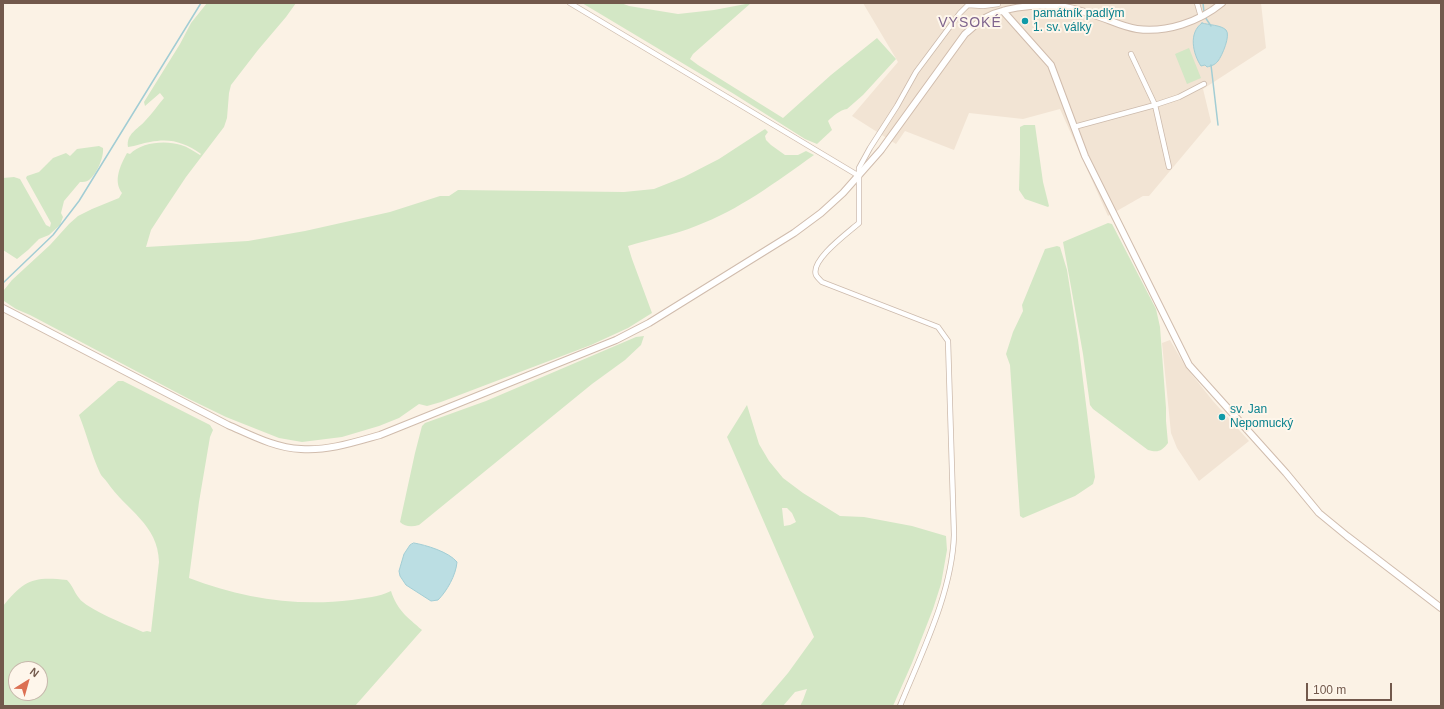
<!DOCTYPE html>
<meta charset="utf-8">
<style>
body{margin:0}
#map{position:relative;width:1444px;height:709px;overflow:hidden;background:#fbf2e5;font-family:Arial,sans-serif}
canvas{display:block}
.frame{position:absolute;inset:0;border:4px solid #72594c;pointer-events:none}
.north{position:absolute;left:8px;top:661px;width:40px;height:40px;box-sizing:border-box;background:#fef6eb;border:1px solid #c6b7ab;border-radius:50%;rotate:37deg;font-size:11px;font-weight:700;line-height:16px;text-align:center;color:#72594c}
.north::after{content:'';display:block;margin:auto;width:14px;height:18px;background:#dc7053;clip-path:polygon(50% 0,100% 100%,50% 72%,0 100%)}
.scale{position:absolute;left:1306px;top:683px;width:86px;height:18px;box-sizing:border-box;border:2px solid #72594c;border-top:0;padding-left:5px;font-size:12px;line-height:14px;white-space:nowrap;color:#72594c;-webkit-text-stroke:3px #fef6eb;paint-order:stroke}
</style>
<div id="map">
<canvas width="1444" height="709"></canvas>
<div class="frame"></div>
<div class="north">N</div>
<div class="scale">100 m</div>
</div>
<script>
const g = document.querySelector('canvas').getContext('2d');
g.lineJoin = 'round';
function fillPath(path, color) {
  g.fillStyle = color;
  g.fill(path, 'evenodd');
}
function stroke(path, color, width, dash) {
  g.strokeStyle = color;
  g.lineWidth = width;
  g.lineCap = dash ? 'butt' : 'round';
  g.setLineDash(dash || []);
  g.stroke(path);
}
function write(font, color, halo, rows, align = 'center') {
  g.font = font + ' Arial,sans-serif';
  g.lineWidth = 4;
  g.setLineDash([]);
  g.textBaseline = 'middle';
  g.strokeStyle = halo;
  g.fillStyle = color;
  for (const [text, x, y, turn = 0] of rows) {
    g.save();
    g.translate(x, y);
    g.rotate((+turn || 0) * Math.PI / 180);
    g.textAlign = isNaN(turn) ? turn : align;
    if (halo) g.strokeText(text, 0, 0);
    g.fillText(text, 0, 0);
    g.restore();
  }
}
const residential = new Path2D(`
 M863,3H1261L1266,48L1203,89L1211,122L1149,196H1143L1108,216L1060,109L1023,119L969,113L954,150L905,131L896,144L852,116L898,62Z
 M1170,340L1185,366L1213,401L1249,441L1199,481L1177,448L1171,433L1162,343Z`);
const green = new Path2D(`
 M207,3H296L286,17L258,50L231,85L229,93L227,118L224,127L186,177L164,210L151,230L146,247L248,241L305,231L390,212L440,196H449L458,190L624,192L654,189L684,177L719,159L765,129L768,132L765,136L766,140L771,145L785,155H798L806,151L814,155C776,182 739,210 696,226C674,235 650,239 628,246L632,259L652,313L628,328L591,345L441,402L427,406L419,404L399,418L379,426L342,437L302,442L279,438L226,417L189,399L30,315L16,309L4,301V290L12,280L50,245L69,224L78,216L92,209L119,198L122,193C113,181 120,166 127,153L130,154C141,142 166,140 181,145C188,147 193,151 200,155L201,154C184,142 170,138 150,142C143,143 136,146 128,147C126,134 138,129 145,121C152,114 157,106 164,98L160,93L145,106L144,102L180,44L191,23Z
 M582,3H621L629,6L678,14L714,10L751,3L693,54L690,59L698,65L783,118L831,75L877,38L896,59L863,95L847,109C840,110 833,116 828,121L832,130L817,144L805,139L734,94Z
 M1189,48L1201,78L1187,84L1175,54Z
 M1024,125H1035L1043,182L1049,206L1048,207L1025,199L1019,190L1020,154V127Z
 M99,146L103,148C104,157 97,174 89,180C86,182 83,182 80,182L64,201L61,213L63,217L60,225L49,235L39,239L28,250L17,259L3,250V178L14,177L20,179L46,225L50,227L51,223L26,178L27,176L39,172L53,158L66,153L70,156L77,149Z
 M1108,223L1112,224L1156,309L1160,327L1166,408V421L1168,443C1162,451 1158,453 1148,450L1093,409L1090,405L1083,354L1063,242Z
 M1057,246L1060,247L1067,270L1078,340L1095,477L1093,484L1075,496L1023,518L1020,516L1010,365L1006,354L1013,332L1023,311L1022,305L1045,249Z
 M644,336L641,345L625,360L592,384L419,525C412,527 405,527 400,522L415,453L422,426L425,423L486,401L636,337Z
 M118,381H123L210,425L213,430L210,437L199,502L189,578C241,598 296,607 352,600C365,598 379,597 391,591C397,610 407,617 422,630L355,706H3V606C24,580 33,576 67,580C73,586 74,592 79,598C86,609 130,626 143,632L147,631L151,632L159,562C158,524 127,511 107,482C105,479 101,476 100,473C92,456 86,432 79,415ZM16,669H40V693H16Z
 M747,405L759,444L769,461L783,478L803,493L840,516L864,517L912,526L946,536L947,550L941,584L933,609L912,663L893,706H800L803,700L807,689L795,692L783,706H760L788,673L814,637L727,437ZM782,508H787L792,513L796,522L790,525L784,526Z`);
const water = new Path2D(`
 M1202,23C1209,25 1221,25 1226,30C1231,35 1222,56 1218,61C1215,65 1211,66 1207,67L1205,65L1201,66C1193,54 1188,33 1202,23Z
 M414,543C426,545 449,552 457,562C456,575 447,591 438,600L431,601L406,585L400,576L399,571L404,554L410,545Z`);
const stream = new Path2D(`
 M1203,3L1204,12
 M1205,17L1211,26
 M1211,65L1218,125
 M3,283L53,235L79,201L201,3`);
const street = new Path2D(`
 M570,3L859,176
 M1197,3L1201,17
 M1131,54L1155,105L1169,167
 M1074,127L1155,105L1179,97L1204,84
 M900,706C922,652 952,593 954,535L948,341L938,327L822,282C820,280 817,277 816,275C810,260 849,232 859,223V168L870,148L897,106L916,72L960,13L968,5L983,6L998,4`);
const secondary = new Path2D(`
 M1003,11L1051,65L1085,156L1189,365L1286,473L1319,513L1347,536L1441,608
 M3,308L228,425C251,435 275,448 301,449C328,451 355,442 380,435L616,340L649,323L794,233L821,213L843,193L881,150L965,34C970,30 974,26 979,22C998,7 1035,4 1058,6C1069,7 1082,11 1094,15C1108,19 1122,27 1137,29C1166,33 1199,22 1222,3`);
const markers = [
 [1025,21,4,"#0f9aa8"],
 [1222,417,4,"#0f9aa8"]
];
const cultureNames = [
 ["památník padlým",1033,14],
 ["1. sv. války",1033,28],
 ["sv. Jan",1230,410],
 ["Nepomucký",1230,424]
];
const quarterNames = [
 ["VYSOKÉ",970,23]
];
fillPath(residential, '#f2e4d4');
fillPath(green, '#d3e7c5');
fillPath(water, '#bbdee3');
stroke(water, '#a2cdd4', 1);
stroke(stream, '#a2cdd4', 1.5);
stroke(street, '#ccbaac', 6);
stroke(secondary, '#d0bcad', 8);
stroke(street, '#fff', 4.5);
stroke(secondary, '#fff', 6);
for (const [x, y, r, color] of markers) {
  const dot = new Path2D();
  dot.arc(x, y, r, 0, 2 * Math.PI);
  g.fillStyle = color;
  g.fill(dot);
  stroke(dot, '#fef6eb', 1.5);
}
write('12px', '#0d838f', '#fef6eb', cultureNames, 'left');
g.letterSpacing = '1px';
write('14px', '#7f648e', '#fef6eb', quarterNames);
g.letterSpacing = '0px';
</script>
